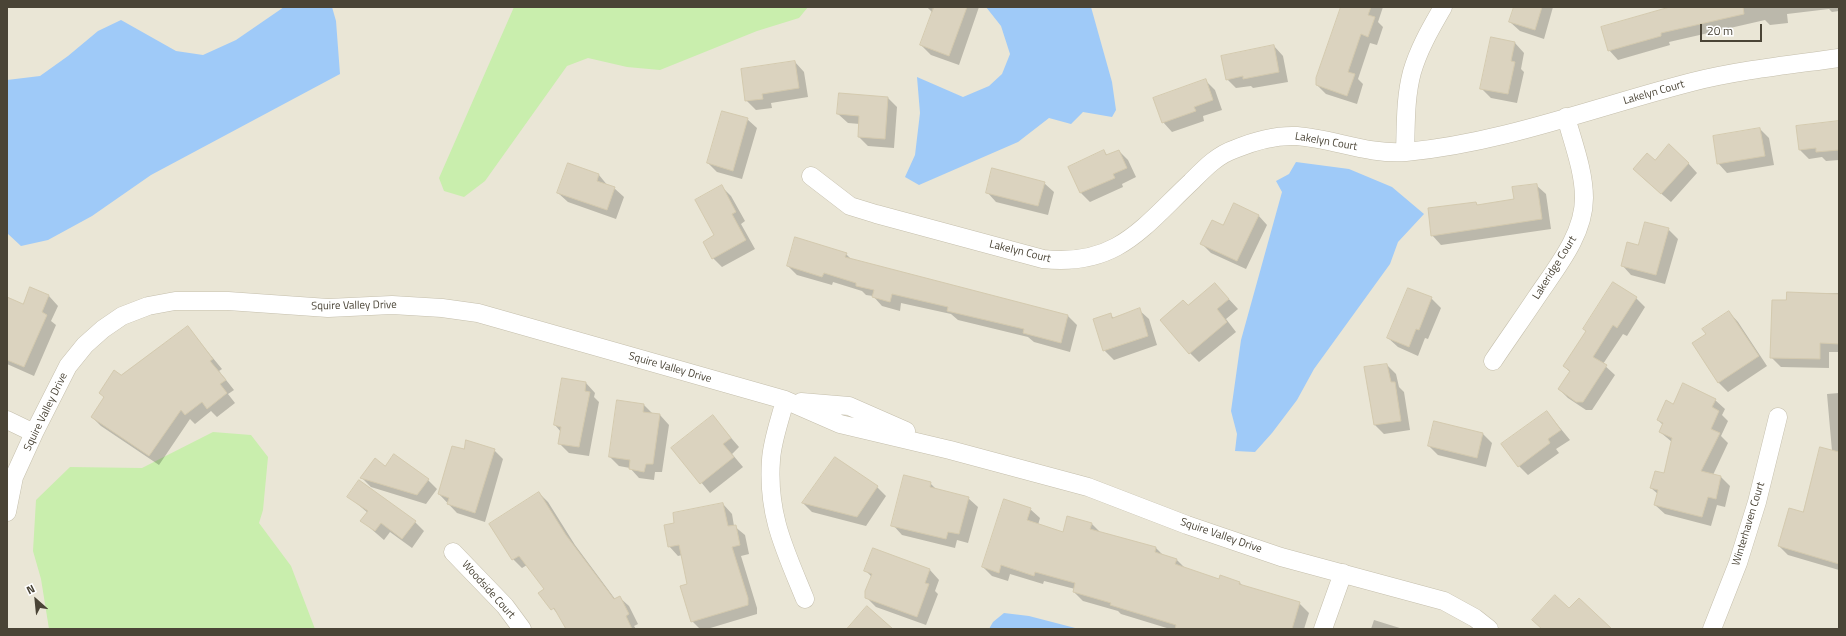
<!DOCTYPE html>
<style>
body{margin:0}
#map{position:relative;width:1846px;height:636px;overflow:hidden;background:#f6f3e8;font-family:"Titillium Web",sans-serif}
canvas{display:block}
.frame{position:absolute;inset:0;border:8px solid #4a4436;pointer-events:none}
.north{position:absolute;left:16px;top:580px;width:40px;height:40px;-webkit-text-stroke:3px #fff;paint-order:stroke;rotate:333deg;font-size:11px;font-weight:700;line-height:16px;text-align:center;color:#4a4436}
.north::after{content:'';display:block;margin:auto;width:14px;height:18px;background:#4a4436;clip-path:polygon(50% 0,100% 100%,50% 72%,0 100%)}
.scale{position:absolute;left:1700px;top:24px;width:62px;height:18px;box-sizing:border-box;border:2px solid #4a4436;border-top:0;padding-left:5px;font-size:12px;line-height:14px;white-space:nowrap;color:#4a4436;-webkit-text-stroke:3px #fff;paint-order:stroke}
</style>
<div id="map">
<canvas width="1846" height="636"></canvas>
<div class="frame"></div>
<div class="north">N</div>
<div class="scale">20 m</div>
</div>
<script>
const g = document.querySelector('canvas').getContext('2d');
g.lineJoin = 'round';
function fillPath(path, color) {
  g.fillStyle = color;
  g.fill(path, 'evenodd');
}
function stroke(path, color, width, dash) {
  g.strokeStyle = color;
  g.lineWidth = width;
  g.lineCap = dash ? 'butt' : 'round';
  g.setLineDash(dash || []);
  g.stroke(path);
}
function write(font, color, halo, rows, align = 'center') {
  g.font = font + ' "Titillium Web",sans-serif';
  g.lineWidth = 3;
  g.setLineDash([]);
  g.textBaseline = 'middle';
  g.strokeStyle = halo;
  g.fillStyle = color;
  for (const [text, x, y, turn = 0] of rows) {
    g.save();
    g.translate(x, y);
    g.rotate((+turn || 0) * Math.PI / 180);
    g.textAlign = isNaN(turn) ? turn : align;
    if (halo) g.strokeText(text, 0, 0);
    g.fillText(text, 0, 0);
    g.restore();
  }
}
const residential = new Path2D(`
 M7,7H1839V629H7Z`);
const green = new Path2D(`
 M514,7H808L799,18L757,31L660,70L627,67L588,58L567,66L485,181L464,197L444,191L439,178Z
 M213,432L251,435L268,457L263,510L259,523L291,566L315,629H49L41,579L33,551L36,500L70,467L142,468Z`);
const water = new Path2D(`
 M284,7H332L336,21L340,74L151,175L92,216L48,240L21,246L7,233V80L40,76L68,56L98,31L121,20L176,51L203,55L236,40Z
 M986,7H1091L1112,82L1116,110L1112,117L1083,112L1071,124L1049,118L1018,142L919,185L905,177L915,155L920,113L917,77L963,97L989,86L1002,74L1010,54L1001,26Z
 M1296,162L1349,169L1392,187L1424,214L1398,242L1390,264L1314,369L1297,400L1272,433L1255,452L1235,451L1237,434L1231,411L1241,340L1282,192L1276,181L1289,174Z
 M1004,613L1029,616L1079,629H989L993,622Z`);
const shadow = new Path2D(`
 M927,7H979L959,65L931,55L921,45L933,13Z
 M1342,7H1383L1378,22L1383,27L1377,45L1370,43L1358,79L1363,84L1357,104L1326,94L1317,85Z
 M1515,7H1553L1544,39L1520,31L1510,22Z
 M1673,7H1839V11L1832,12L1829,9L1787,14L1788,23L1770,25L1765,20L1669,42L1670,45L1618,60L1609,50Z
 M1492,38L1515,43L1524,53L1521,69L1524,72L1517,103L1491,98L1481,88Z
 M1274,46L1283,56L1288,82L1253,88L1251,86L1236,88L1227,79Z
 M795,62L804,72L808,97L771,103L772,108L756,110L746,100Z
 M1206,81L1215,90L1222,110L1203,116L1204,121L1172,132L1163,122Z
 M888,98L897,107L894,148L868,146L859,137L860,124L848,123L838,114Z
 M747,119L757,128L742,179L717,172L708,163Z
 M1839,122V160L1826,161L1822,157L1809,159L1800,150Z
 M1760,129L1769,138L1774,165L1727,173L1718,163Z
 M1104,151L1108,156L1119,151L1128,160L1136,177L1122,184L1123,187L1090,202L1081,193L1069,167Z
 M1655,161L1688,163L1697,173L1671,202L1643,178Z
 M599,175L608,186L614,188L624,197L616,219L568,202L558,193Z
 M1044,183L1054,192L1048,215L996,202L987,192Z
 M1536,185L1546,194L1551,229L1441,245L1432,235L1476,203L1478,206L1515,200Z
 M721,186L731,196L745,221L741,224L755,249L722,267L713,258Z
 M1258,215L1267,225L1246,269L1211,253L1202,244L1224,227Z
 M1668,229L1678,239L1665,284L1631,275L1622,265Z
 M846,254L852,260L1068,316L1077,325L1070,352L1034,342L1028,337L958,320L951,314L901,303L900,311L882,306L873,296L866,295L862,291L833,282L832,285L797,275L788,266Z
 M1215,284L1238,309L1226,319L1236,332L1199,362L1190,353L1188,306Z
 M31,289L49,296L58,306L51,321L56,325L34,376L7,364V297L24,306Z
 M1788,293H1839V352H1829V368L1781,367L1771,357L1787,301Z
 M1431,298L1441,308L1428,339L1425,338L1418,356L1398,347L1388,338Z
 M1636,298L1645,307L1627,336L1623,334L1603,364L1615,375L1592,410H1586L1568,398L1559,389L1570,372L1564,366L1587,331Z
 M1139,310L1149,319L1157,345L1114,360L1104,350L1110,315L1114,318Z
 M1729,312L1738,322L1767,366L1728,392L1718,382L1707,335Z
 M188,328L222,369L219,371L234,390L228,394L235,403L217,417L211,411L195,424L190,419L159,465L101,426L92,417L121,376Z
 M1387,365L1396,374L1399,387L1404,392L1410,430L1384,434L1375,425L1365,368Z
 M563,379L586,383L595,393L594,397L599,402L589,456L569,453L559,443L561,432L555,425Z
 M1839,393V570L1788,555L1779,546L1804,513L1832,451L1827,394Z
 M1715,400L1725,409L1722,415L1728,421L1721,436L1728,443L1713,475L1721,477L1730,486L1725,507L1717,505L1711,526L1665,514L1655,505L1658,494L1651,488L1664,474L1672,442L1660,432L1663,425L1658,420L1674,405Z
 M643,404L653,414L660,415L669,425L662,472H655L654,480L639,478L630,468L619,466L610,457Z
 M1547,412L1570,440L1556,449L1559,453L1528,475L1519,466Z
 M713,417L739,447L732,454L743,467L710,493L673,448Z
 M1435,422L1483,434L1492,443L1486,467L1438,455L1429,446Z
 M465,450H494L503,459L485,522L457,513L439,494Z
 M385,467L428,480L437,489L426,504L371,487L362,478Z
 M930,483L937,490L968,498L978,507L968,543L957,540L955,548L902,535L893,525Z
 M877,487L886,496L866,526L812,512L803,503Z
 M539,493L548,502L575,545L615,599L619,597L629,606L638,624L634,626L636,629H567L562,619L540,593L545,589L527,565L522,568L513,559Z
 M348,496L415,522L424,531L412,548L390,532L384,540L362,521L368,513Z
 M723,504L732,514L734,526L745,535L749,554L741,556L757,608V614L707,629H700L692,621L688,584L682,555L678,556L669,546L676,523Z
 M1030,509L1040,518L1038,525L1063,533L1092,524L1101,533L1156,548L1163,555L1176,559L1186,569L1220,580L1239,582L1243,586L1299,603L1309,613L1304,629H1170L1121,614L1118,611L1083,601L1074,592L1075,589L1044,581L1043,584L1010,574L1008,581L992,576L983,567Z
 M873,549L930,570L939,580L935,591L938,594L926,625L876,607L866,597L872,577L866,571Z
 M1374,620L1403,629H1371Z`);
const building = new Path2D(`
 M934,7H967L949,56L920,45Z
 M1341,7H1371L1368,15L1375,17L1368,37L1361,34L1348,72L1355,74L1347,96L1316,85V78Z
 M1514,7H1542L1535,30L1509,22Z
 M1670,7H1743L1744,14L1661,33V36L1608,51L1601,27Z
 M1491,37L1515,42L1511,61L1515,62L1508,94L1480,89Z
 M1274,45L1279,72L1243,79V76L1226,80L1221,56Z
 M795,61L799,88L762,94L763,99L745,101L741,69Z
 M1206,79L1213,100L1194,107L1196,111L1162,123L1153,98Z
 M839,93L888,97L885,139L858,137L859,116L837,114Z
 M722,111L748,118L733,171L707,163Z
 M1839,121V150L1816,152V148L1799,150L1796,126Z
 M1760,128L1765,156L1717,164L1713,136Z
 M1669,144L1689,163L1661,194L1633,169L1647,153L1655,160Z
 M1104,150L1106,155L1119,150L1127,168L1113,174L1115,178L1080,193L1068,167Z
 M568,163L599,174L597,181L615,187L607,210L557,193Z
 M992,168L1045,182L1038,206L986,193Z
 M1537,184L1542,219L1431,236L1428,208L1476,202L1477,205L1514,199L1512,187Z
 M722,185L736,212L732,214L746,240L712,259L703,242L714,235L695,200Z
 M1234,203L1259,215L1237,261L1200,244L1212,220L1223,225Z
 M1645,222L1669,228L1656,275L1621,266L1627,242L1638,245Z
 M795,237L847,253L845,257L1068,315L1061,343L1023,333L1024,329L947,311L948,307L892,294L890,302L872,297L874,290L856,286V283L824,273L822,277L787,266Z
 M1613,282L1637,297L1617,328L1613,325L1593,357L1607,365L1583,402H1576L1558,389L1570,371L1563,366L1586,331L1583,329Z
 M1215,283L1229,299L1217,309L1227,322L1189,354L1160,320L1183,300L1188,305Z
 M30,287L49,295L42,312L47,315L24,367L7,360V297L23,304Z
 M1408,288L1432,297L1419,330L1416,329L1409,347L1387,338Z
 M1787,292L1839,294V344L1820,343V359L1770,358L1772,300H1786Z
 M1140,308L1148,336L1103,351L1093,319L1111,313L1112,318Z
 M1729,311L1759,356L1718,383L1692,343L1706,334L1702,329Z
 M188,326L213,359L210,361L226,380L220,384L227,393L207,409L202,402L185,415L181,410L149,456L91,417L104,397L99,393L114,370L121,375Z
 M1387,364L1391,382H1395L1401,421L1374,425L1364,367Z
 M562,378L586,382L585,391L590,392L579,447L558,444L561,427L554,425Z
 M1683,383L1716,399L1712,407L1719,411L1711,429L1720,433L1701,471L1721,476L1716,499L1708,497L1702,517L1654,505L1658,490L1650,488L1655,471L1664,473L1672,438L1659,432L1663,423L1657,420L1666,400L1673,404Z
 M617,400L644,404L643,412L660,414L653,464H646L644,472L629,469L630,460L609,457Z
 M1547,411L1561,430L1548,439L1550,443L1518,467L1501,444Z
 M713,415L731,438L723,444L734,457L700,484L671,448Z
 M1434,421L1483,433L1477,458L1428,446Z
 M466,440L495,449L475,513L447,504L449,498L438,494L452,446L464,449Z
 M1820,447L1839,452V564L1778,546L1789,508L1803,512Z
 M394,454L429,479L417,495L360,478L375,458L385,466Z
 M835,457L878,486L857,517L802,503Z
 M904,475L931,482L930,487L969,497L959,534L948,532L946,539L891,526Z
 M359,480L416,521L402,539L381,523L375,531L360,521L368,511L347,497Z
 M539,492L566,535L614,599L620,596L629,614L626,616L632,629H566L554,608L551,610L538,593L544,589L519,556L512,560L489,524Z
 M1004,499L1031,508L1027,520L1063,532L1067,516L1092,523L1090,529L1156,547L1155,552L1177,559L1175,564L1219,579L1220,575L1240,582L1239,584L1300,602L1292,629H1175L1176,625L1110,605L1111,603L1073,592L1075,583L1035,572L1034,576L1001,565L999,573L982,567Z
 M723,503L728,526L736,525L740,545L732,547L748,598V605L691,622L680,586L687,584L679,545L668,547L664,525L674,523L673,513Z
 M873,548L930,569L925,583L929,584L917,617L865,598V591L872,574L864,571Z
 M1555,595L1569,608L1579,598L1612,629H1542L1532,620Z
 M867,606L893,629H847Z`);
const street = new Path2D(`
 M1405,152C1406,125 1405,98 1412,72C1419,48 1431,28 1443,7
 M811,176L850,206L876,214L1043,259C1117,267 1142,228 1191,182C1204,169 1217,155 1235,149C1254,141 1276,135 1297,136C1334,139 1369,155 1406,152C1503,143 1598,106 1692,82C1740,70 1789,65 1839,58
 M1493,361C1507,340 1522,319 1536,298C1556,268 1584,235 1584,198C1584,171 1573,143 1566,117
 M785,400C780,420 772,441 771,460C767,515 785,550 805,599
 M801,402L849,406L906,431
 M7,420L34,433
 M7,512L14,477L34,433L68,366L85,345L103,329L122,316L148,306L175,301H228L328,308L392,305L442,308L478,313L785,400L840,424L950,450L1088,487L1187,525L1281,557L1444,601L1475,618L1489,629
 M453,552L505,606L522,629
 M1323,629L1343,573
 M1712,629L1738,563L1757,502L1778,417`);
const streetNames = [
 ["Lakelyn Court",1654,93,-16],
 ["Lakelyn Court",1326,142,10],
 ["Lakelyn Court",1020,252,14],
 ["Lakeridge Court",1555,268,-58],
 ["Squire Valley Drive",354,306,-1],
 ["Squire Valley Drive",670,368,16],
 ["Squire Valley Drive",46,412,-64],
 ["Winterhaven Court",1749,524,-73],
 ["Squire Valley Drive",1221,536,19],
 ["Woodside Court",488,590,48]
];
fillPath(residential, '#eae6d6');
fillPath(green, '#c9eead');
fillPath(water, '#9fcaf8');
fillPath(shadow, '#0003');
fillPath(building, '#dbd3bf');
stroke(building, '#d4caaf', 1);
stroke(street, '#c5bfac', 19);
stroke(street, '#fff', 18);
write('11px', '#4a4436', '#fff', streetNames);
</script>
